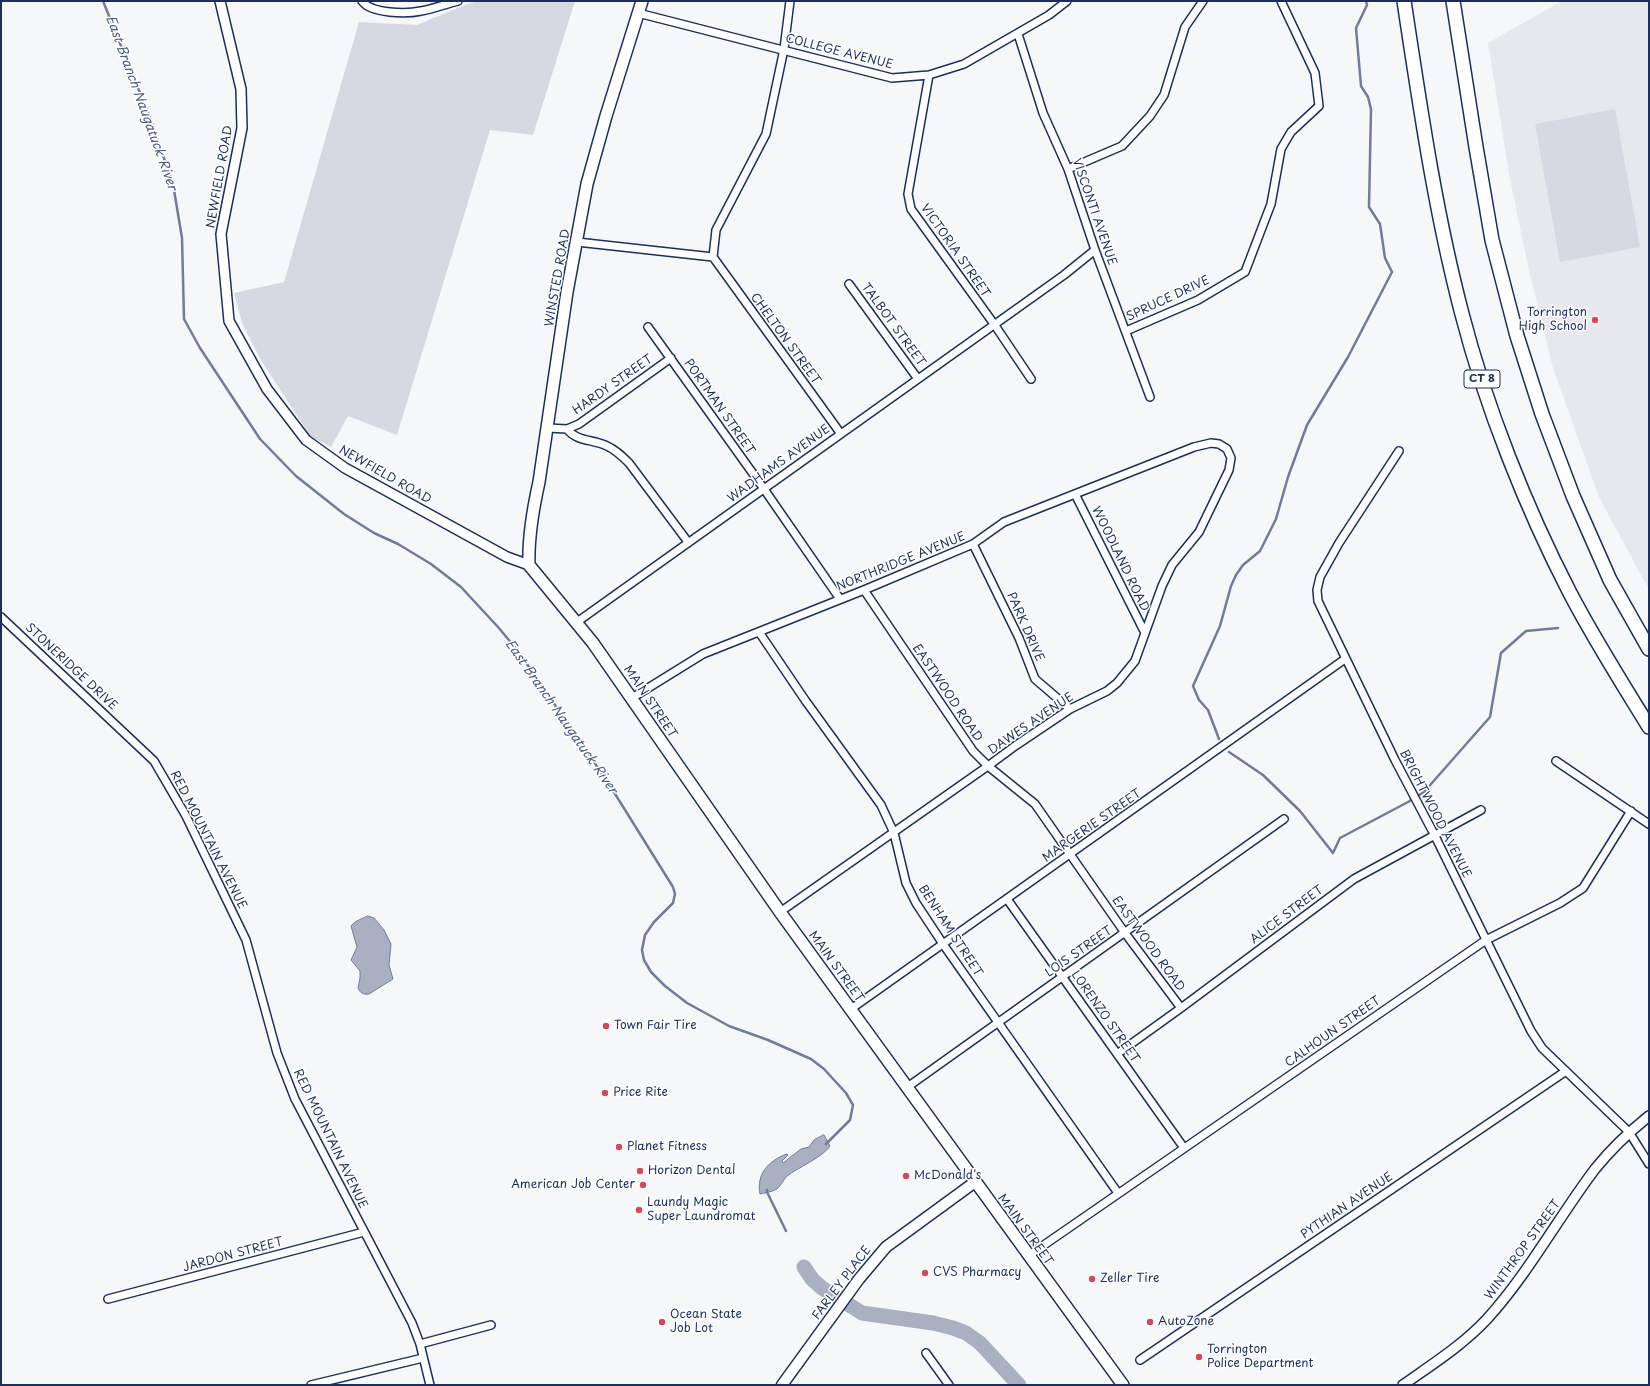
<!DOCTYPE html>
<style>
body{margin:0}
#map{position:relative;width:1650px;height:1386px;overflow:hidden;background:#f6f7f9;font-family:"Playpen Sans",sans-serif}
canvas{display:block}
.frame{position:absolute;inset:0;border:2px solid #1b2f5e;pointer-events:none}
</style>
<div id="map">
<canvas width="1650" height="1386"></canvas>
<div class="frame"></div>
</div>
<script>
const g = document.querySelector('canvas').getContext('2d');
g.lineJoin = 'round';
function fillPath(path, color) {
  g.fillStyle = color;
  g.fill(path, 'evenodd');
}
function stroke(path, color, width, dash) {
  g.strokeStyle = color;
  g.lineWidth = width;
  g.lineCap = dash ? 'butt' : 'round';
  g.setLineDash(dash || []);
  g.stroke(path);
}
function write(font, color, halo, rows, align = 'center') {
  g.font = font + ' "Playpen Sans",sans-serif';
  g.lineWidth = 3;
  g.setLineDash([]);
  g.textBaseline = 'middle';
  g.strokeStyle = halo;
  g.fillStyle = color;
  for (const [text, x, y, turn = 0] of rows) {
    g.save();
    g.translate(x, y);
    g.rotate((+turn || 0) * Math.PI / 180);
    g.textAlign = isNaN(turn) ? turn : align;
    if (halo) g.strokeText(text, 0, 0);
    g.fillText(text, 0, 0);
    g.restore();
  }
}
const built = new Path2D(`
 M1562,1H1649V590L1599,497L1553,368L1529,271L1510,179L1488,43Z`);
const green = new Path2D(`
 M479,1H575L533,135L490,130L397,435L348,416L331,447L311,437L262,362L242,323L234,293L284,282L359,22L417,25L467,4Z
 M1615,109L1640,247L1560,262L1535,124Z`);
const water = new Path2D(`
 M368,916L374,918L384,930L391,944L389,965L393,979L369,994C364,995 360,993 358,988L360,978V971L351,960L357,947L351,926L355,922Z
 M824,1135L830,1146C823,1157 799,1167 787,1176C783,1180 780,1188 775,1190C771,1192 764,1193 760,1194C756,1174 769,1160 787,1154L788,1155L782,1161L783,1163L801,1149L809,1147L814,1140Z`);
const stream = new Path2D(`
 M103,1L150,118L173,184L182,238L184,319L200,348L260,439L296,476L344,514L374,533L398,544L431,564L461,587L498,627L518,651L607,781L673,887L675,894L673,903L654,922L645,935L642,950L644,960L651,972L665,986L687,1003L729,1026L768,1040L811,1059L824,1069L846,1093L853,1105L850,1120L826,1144
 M1219,739L1208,710L1199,700L1193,686L1220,626L1231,586L1236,575L1243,565L1260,551L1276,519L1288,477L1307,425L1348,357L1392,272L1385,258L1380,224L1369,207L1371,109L1368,97L1361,86L1356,28L1367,5L1366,1
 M1229,752L1263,775L1300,811L1333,853L1340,838L1408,802L1424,792L1490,717L1501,653L1526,631L1558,628
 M767,1190V1192L786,1231`);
const river = new Path2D(`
 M804,1267L812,1279L822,1288L862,1313L933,1323L953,1328L966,1333L980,1343L1019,1385`);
const minor = new Path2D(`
 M362,1C371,14 407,14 421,11C433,9 446,4 458,1
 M638,13L892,78L929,75L964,64L1049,15L1067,1
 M1018,34L1043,113L1068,169L1095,250L1150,397
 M929,75L908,194L911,209L994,324L1031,379
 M1068,169L1122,146L1150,116L1164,95L1185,27L1203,1
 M577,242L713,257
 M713,257L716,230L766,134L784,49L790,1
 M713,257L841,434
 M849,284L918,379
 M648,327L764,489L840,599
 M1126,331L1198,300L1245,272L1271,204L1281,149L1291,132L1319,106L1315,73L1281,1
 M548,428L567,429C577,442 593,439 607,446C616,450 622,456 629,463L688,542
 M567,429L579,424L671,358
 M1399,451L1339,543L1320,577L1317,590L1318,601L1395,760L1435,836L1531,1031L1542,1048L1629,1132L1649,1164
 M1075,494L1145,633
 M973,544L1019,638L1035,679L1070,709
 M864,590L973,751L988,766L1035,804L1125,933L1181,1008
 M1,617L154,761L186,816L246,940L277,1053L295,1099L412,1323L420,1344L430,1385
 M577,622L1064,275L1095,250
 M759,632L805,700L881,805L894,833L906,883L916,903L943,944L1118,1193
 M632,698L703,654L864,590L973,544L1004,522L1194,447L1211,443L1219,444L1227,449L1231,458L1229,470L1199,532L1172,565L1162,586L1135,661L1117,683L1107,691L1070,709L1015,746L988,766L780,912
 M1556,761L1649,824
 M1007,899L1184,1148
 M851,1009L1345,659
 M1117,1054L1181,1008L1354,879L1481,810
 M906,1088L1284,819
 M1028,1256L1486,940L1560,903L1583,888L1631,811
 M108,1299L364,1232
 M420,1344L491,1325
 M926,1353L949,1385
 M1140,1360L1566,1071
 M311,1385L423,1358`);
const tertiary = new Path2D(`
 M220,1L241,89L242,128L221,234L229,321L267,389L306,440L345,468L507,557L529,565
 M1403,1385C1431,1365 1463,1345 1487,1319C1528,1274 1558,1218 1595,1169C1611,1149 1629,1132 1649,1116`);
const secondary = new Path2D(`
 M782,1385L859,1279L886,1247L975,1182`);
const primary = new Path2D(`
 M642,1L606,116L587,184L567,292L539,482C533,509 528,537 529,565L593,643L780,912L1123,1385`);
const motorway = new Path2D(`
 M1404,1C1420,106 1435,211 1462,314C1486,407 1526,508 1570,593C1594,639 1622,683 1649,727
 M1453,1L1476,147L1492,240L1517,336L1542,414L1573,496L1610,580L1649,649`);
const markers = [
 [1595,320,4,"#d1495b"],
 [606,1026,4,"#d1495b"],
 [605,1093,4,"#d1495b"],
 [619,1147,4,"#d1495b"],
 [640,1171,4,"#d1495b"],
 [906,1176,4,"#d1495b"],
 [643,1185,4,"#d1495b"],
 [639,1210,4,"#d1495b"],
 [925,1273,4,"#d1495b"],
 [1092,1279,4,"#d1495b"],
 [662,1322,4,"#d1495b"],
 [1150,1322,4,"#d1495b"],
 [1199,1357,4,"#d1495b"]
];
const shields = [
 [1482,379,36]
];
const shieldNames = [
 ["CT 8",1482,379]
];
const streetNames = [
 ["COLLEGE AVENUE",839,52,14],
 ["NEWFIELD ROAD",220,177,-80],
 ["VISCONTI AVENUE",1094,212,71],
 ["VICTORIA STREET",955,251,55],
 ["WINSTED ROAD",558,278,-80],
 ["SPRUCE DRIVE",1168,299,-25],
 ["TALBOT STREET",893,325,54],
 ["CHELTON STREET",785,339,54],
 ["HARDY STREET",613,385,-35],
 ["PORTMAN STREET",719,407,55],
 ["WADHAMS AVENUE",779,464,-36],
 ["NEWFIELD ROAD",385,475,30],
 ["WOODLAND ROAD",1120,559,64],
 ["NORTHRIDGE AVENUE",901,562,-22],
 ["PARK DRIVE",1025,627,66],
 ["STONERIDGE DRIVE",71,667,43],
 ["EASTWOOD ROAD",947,693,56],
 ["MAIN STREET",650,702,56],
 ["DAWES AVENUE",1031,724,-34],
 ["BRIGHTWOOD AVENUE",1435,814,63],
 ["MARGERIE STREET",1092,826,-35],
 ["RED MOUNTAIN AVENUE",208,840,63],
 ["ALICE STREET",1287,915,-37],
 ["BENHAM STREET",950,931,57],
 ["EASTWOOD ROAD",1148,944,54],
 ["LOIS STREET",1079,952,-35],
 ["MAIN STREET",836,967,54],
 ["LORENZO STREET",1105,1017,55],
 ["CALHOUN STREET",1333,1032,-35],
 ["RED MOUNTAIN AVENUE",330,1139,64],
 ["PYTHIAN AVENUE",1347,1206,-34],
 ["MAIN STREET",1025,1230,54],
 ["WINTHROP STREET",1523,1250,-54],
 ["JARDON STREET",233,1255,-15],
 ["FARLEY PLACE",842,1283,-53]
];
const poiNames = [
 ["Torrington",1587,313,"right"],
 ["High School",1587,327,"right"],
 ["Town Fair Tire",614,1026],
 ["Price Rite",613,1093],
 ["Planet Fitness",627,1147],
 ["Horizon Dental",648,1171],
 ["McDonald's",914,1176],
 ["American Job Center",635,1185,"right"],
 ["Laundy Magic",647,1203],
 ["Super Laundromat",647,1217],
 ["CVS Pharmacy",933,1273],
 ["Zeller Tire",1100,1279],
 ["Ocean State",670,1315],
 ["Job Lot",670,1329],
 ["AutoZone",1158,1322],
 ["Torrington",1207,1350],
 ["Police Department",1207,1364]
];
const waterNames = [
 ["East Branch Naugatuck River",141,103,70],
 ["East Branch Naugatuck River",561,717,55]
];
fillPath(built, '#e6e8ee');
fillPath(green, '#d6d9e2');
fillPath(water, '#a9b0c1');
stroke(water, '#707c99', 1);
stroke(stream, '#707c99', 2.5);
stroke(river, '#a9b0c1', 15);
stroke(minor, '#1b2f5e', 10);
stroke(tertiary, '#1b2f5e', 12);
stroke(secondary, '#1b2f5e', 13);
stroke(primary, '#1b2f5e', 14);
stroke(motorway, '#1b2f5e', 16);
stroke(minor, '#fff', 7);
stroke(tertiary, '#fff', 9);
stroke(secondary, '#fff', 10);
stroke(primary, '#fff', 11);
stroke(motorway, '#fff', 13);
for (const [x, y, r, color] of markers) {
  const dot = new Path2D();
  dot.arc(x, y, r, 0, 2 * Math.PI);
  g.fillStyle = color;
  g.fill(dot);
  stroke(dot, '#fff', 1.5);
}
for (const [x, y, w] of shields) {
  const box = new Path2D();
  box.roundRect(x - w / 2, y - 9, w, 18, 3);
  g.fillStyle = '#fff';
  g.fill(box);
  stroke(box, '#1b2f5e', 1);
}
write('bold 11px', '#1b2f5e', null, shieldNames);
write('12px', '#1b2f5e', '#fff', streetNames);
write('12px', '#1b2f5e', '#fff', poiNames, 'left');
write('italic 13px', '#4d5c81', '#fff', waterNames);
</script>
